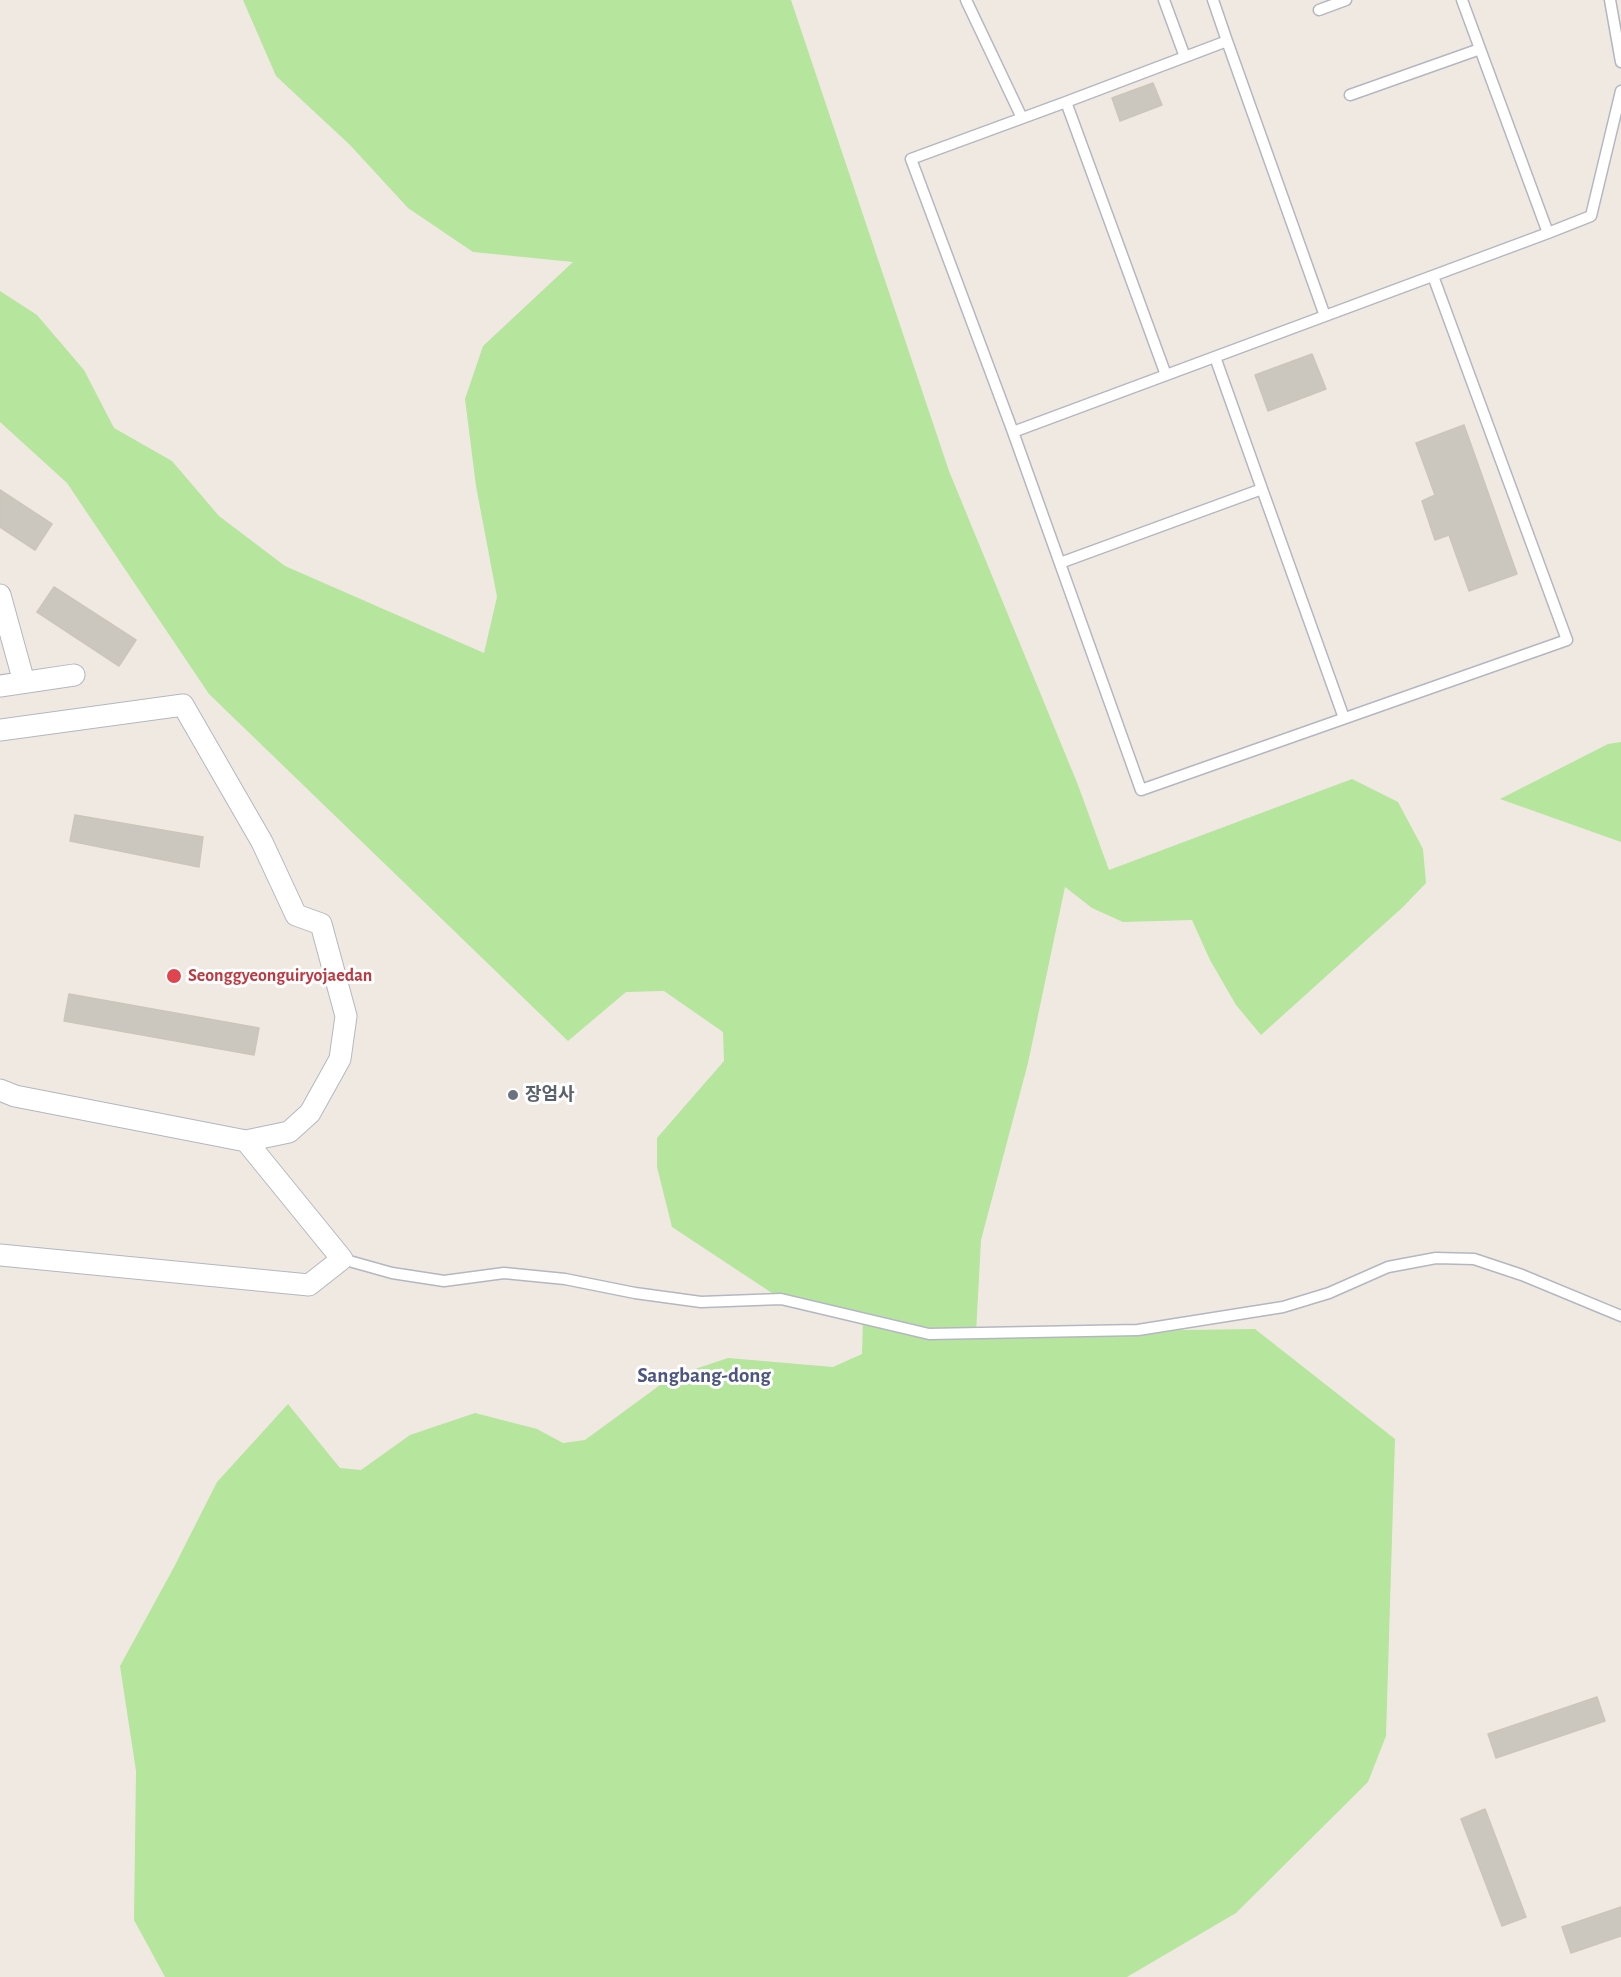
<!DOCTYPE html>
<meta charset="utf-8">
<style>
body{margin:0}
canvas{display:block;background:#efe9e1}
</style>
<canvas width="1621" height="1977"></canvas>
<script>
const g = document.querySelector('canvas').getContext('2d');
g.lineJoin = 'round';
function fillPath(path, color) {
  g.fillStyle = color;
  g.fill(path, 'evenodd');
}
function stroke(path, color, width, dash) {
  g.strokeStyle = color;
  g.lineWidth = width;
  g.lineCap = dash ? 'butt' : 'round';
  g.setLineDash(dash || []);
  g.stroke(path);
}
function write(font, color, halo, rows, align = 'center') {
  g.font = font + ' "Alegreya Sans","Noto Sans KR",sans-serif';
  g.lineWidth = 6;
  g.setLineDash([]);
  g.textBaseline = 'middle';
  g.strokeStyle = halo;
  g.fillStyle = color;
  for (const [text, x, y, turn = 0] of rows) {
    g.save();
    g.translate(x, y);
    g.rotate((+turn || 0) * Math.PI / 180);
    g.textAlign = isNaN(turn) ? turn : align;
    if (halo) g.strokeText(text, 0, 0);
    g.fillText(text, 0, 0);
    g.restore();
  }
}
const green = new Path2D(`
 M243,0H791L949,471L1078,785L1109,870L1352,779L1398,802L1423,849L1426,883L1403,907L1261,1035L1236,1005L1210,960L1192,920L1123,922L1092,908L1065,887L1028,1063L981,1240L976,1333L1255,1329L1395,1439L1386,1736L1368,1782L1236,1913L1127,1977H165L134,1920L136,1771L120,1666L173,1569L217,1482L288,1404L340,1468L361,1470L410,1435L475,1413L537,1429L563,1443L585,1440L671,1377L728,1358L833,1367L862,1354L863,1319L781,1299L672,1227L657,1167V1138L724,1061L723,1032L664,991L626,992L568,1041L209,694L67,483L0,422V291L37,315L84,370L114,428L172,461L219,516L285,566L484,653L497,597L476,486L465,399L483,346L573,262L473,252L408,208L350,145L276,76Z
 M1621,742V842L1500,799L1608,744Z`);
const building = new Path2D(`
 M1153,83L1162,105L1120,121L1112,98Z
 M1312,354L1326,389L1268,411L1255,375Z
 M1464,425L1517,574L1469,591L1449,535L1435,540L1422,501L1435,495L1416,443Z
 M0,490L52,524L35,550L0,527Z
 M54,587L136,640L119,666L37,612Z
 M75,815L203,837L199,867L70,841Z
 M69,994L259,1028L254,1055L64,1021Z
 M1597,1697L1605,1721L1496,1758L1488,1734Z
 M1485,1809L1526,1917L1502,1926L1461,1819Z
 M1621,1907V1936L1571,1953L1562,1927Z`);
const service = new Path2D(`
 M966,0L1022,118
 M1164,0L1185,57
 M1213,0L1227,41
 M1462,0L1548,233
 M1610,0L1621,62
 M1319,10L1346,0
 M1350,95L1480,49
 M1066,102L1227,41L1325,316
 M1166,375L1066,102L911,159L1013,432L1548,233L1591,216L1621,91
 M1013,432L1141,790L1567,640L1433,276
 M1262,489L1344,718
 M1060,563L1262,489L1215,357
 M342,1259L392,1273L444,1281L504,1273L565,1279L635,1293L701,1302L781,1299L929,1334L1138,1330L1283,1307L1329,1293L1388,1267L1436,1258L1474,1259L1522,1275L1621,1316`);
const minor = new Path2D(`
 M0,595L24,682
 M0,686L74,675
 M0,730L183,705L262,842L296,915L321,924L346,1016L340,1059L310,1113L289,1132L246,1141L15,1096L0,1090
 M0,1255L309,1285L342,1259L246,1141`);
const markers = [
 [174,976,8,"#e0444e"],
 [513,1095,6,"#6b7280"]
];
const healthNames = [
 ["Seonggyeonguiryojaedan",188,976]
];
const worshipNames = [
 ["장엄사",525,1095]
];
const quarterNames = [
 ["Sangbang-dong",704,1376]
];
fillPath(green, '#b6e59e');
fillPath(building, '#cbc7bf');
stroke(building, '#cbc5ba', 1.5);
stroke(service, '#b4b7c1', 13);
stroke(minor, '#b4b7c1', 23);
stroke(service, '#fff', 10);
stroke(minor, '#fff', 21);
for (const [x, y, r, color] of markers) {
  const dot = new Path2D();
  dot.arc(x, y, r, 0, 2 * Math.PI);
  g.fillStyle = color;
  g.fill(dot);
  stroke(dot, '#fff', 2);
}
write('bold 18px', '#be3a42', '#fff', healthNames, 'left');
write('bold 18px', '#5b616d', '#fff', worshipNames, 'left');
write('bold 21px', '#4d5680', '#fff', quarterNames);
</script>
